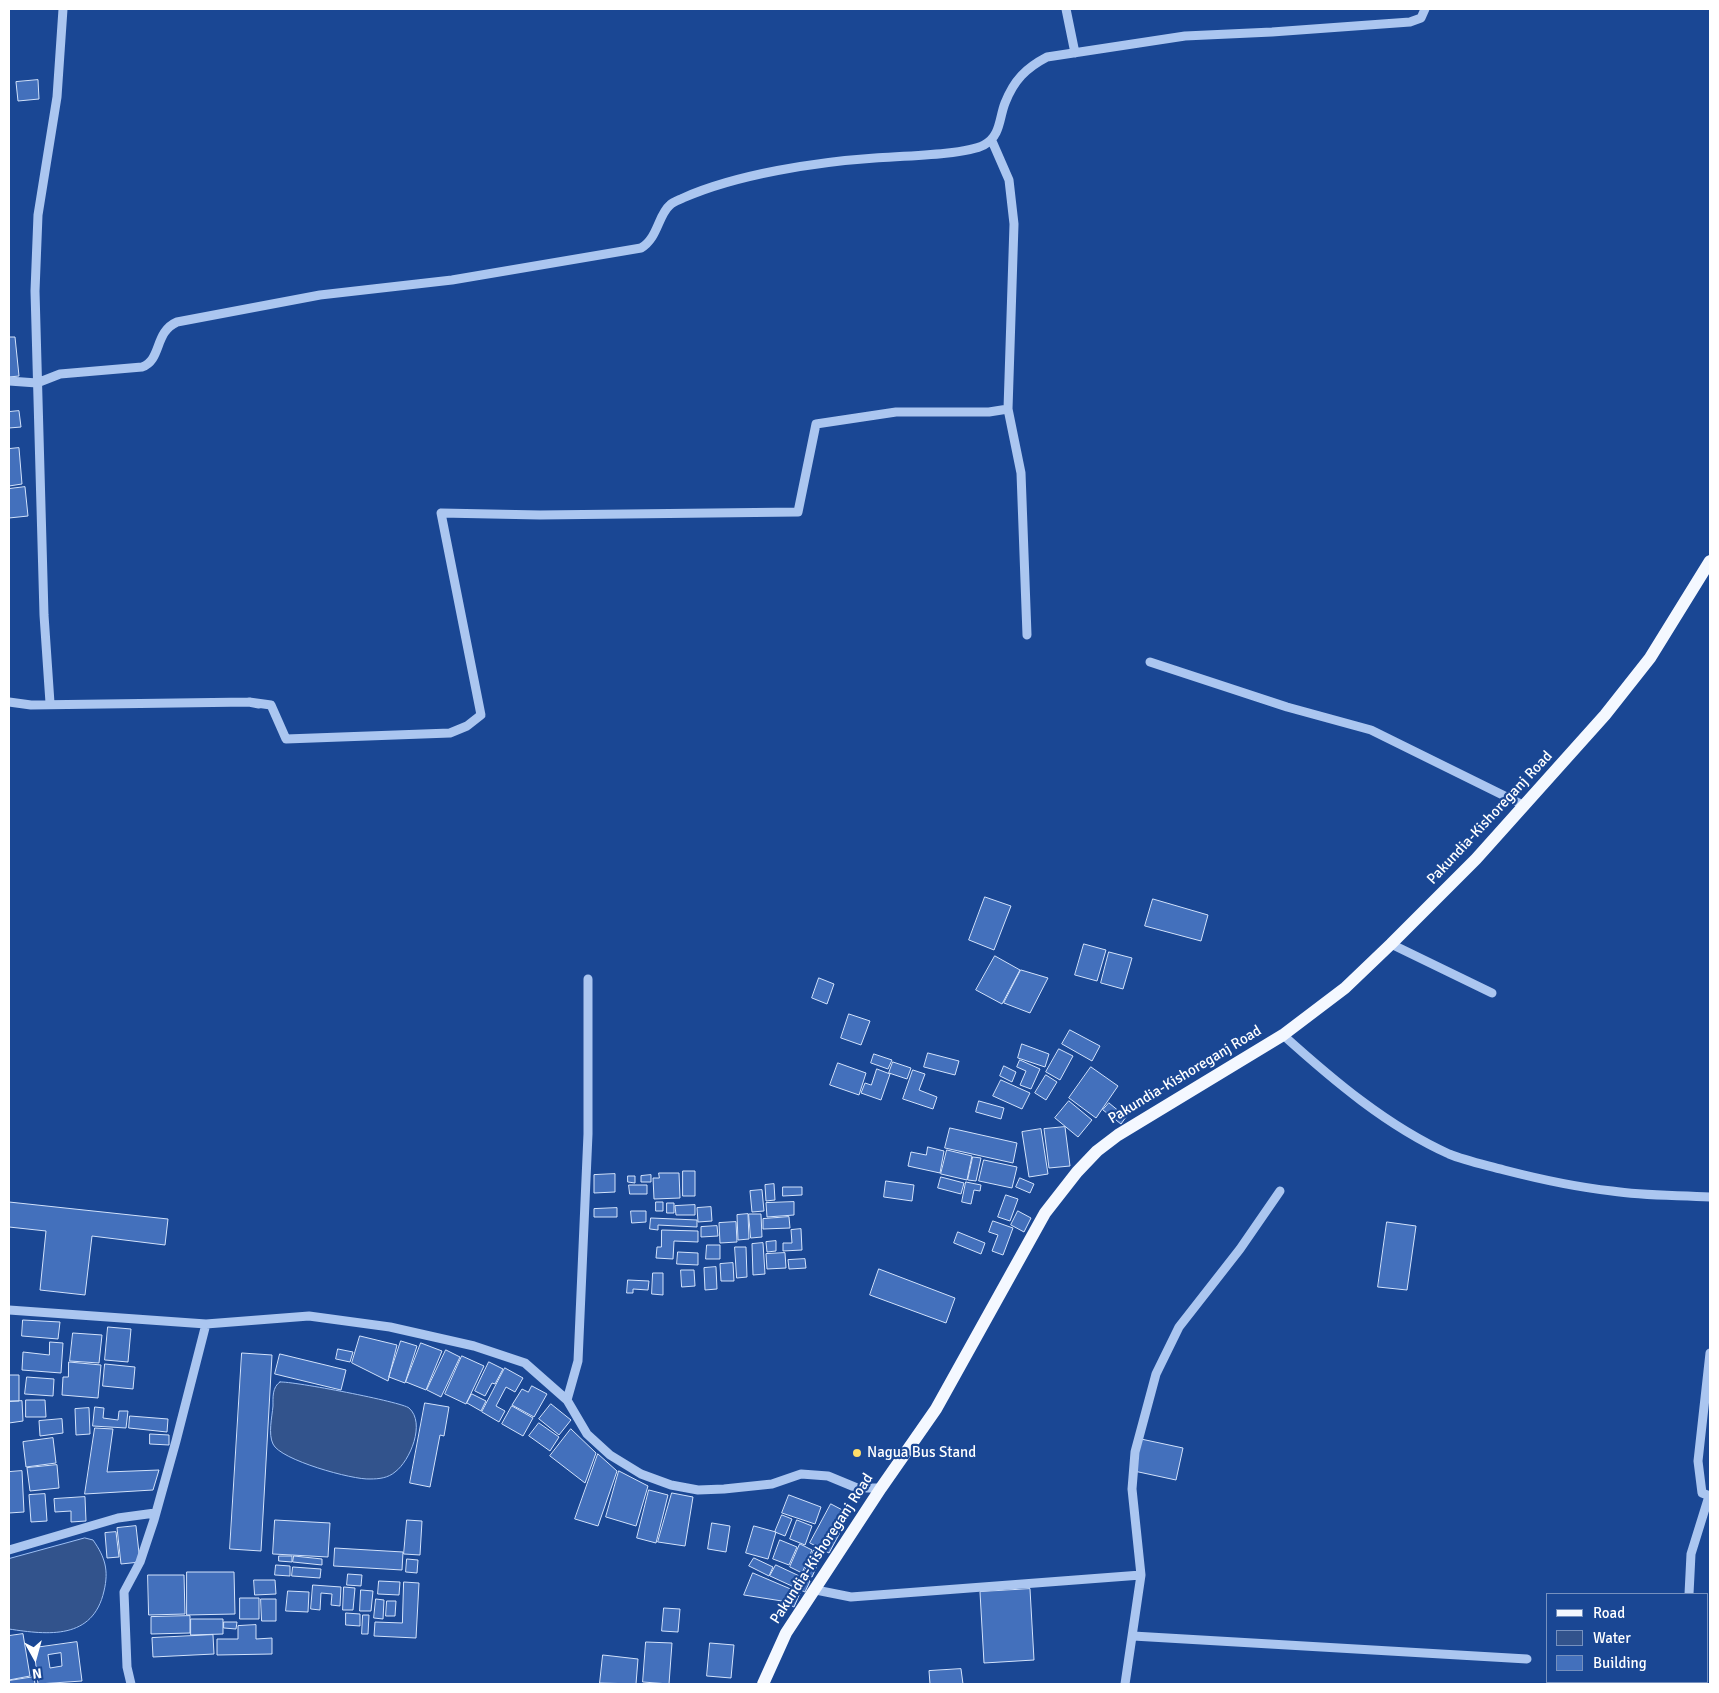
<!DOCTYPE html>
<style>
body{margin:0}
#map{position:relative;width:1719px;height:1693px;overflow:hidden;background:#1a4794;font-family:Signika,sans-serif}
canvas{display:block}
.frame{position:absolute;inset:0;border:10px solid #fff;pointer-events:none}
.legend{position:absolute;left:1546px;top:1593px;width:162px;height:90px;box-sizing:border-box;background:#1a4794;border:1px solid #7691bf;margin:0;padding:6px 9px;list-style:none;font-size:15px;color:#fff}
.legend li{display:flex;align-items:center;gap:10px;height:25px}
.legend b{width:25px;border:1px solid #7691bf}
.north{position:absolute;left:10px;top:1633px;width:50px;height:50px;-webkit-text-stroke:4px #1a4794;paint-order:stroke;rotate:173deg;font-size:14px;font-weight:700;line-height:20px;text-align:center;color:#fff}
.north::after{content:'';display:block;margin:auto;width:18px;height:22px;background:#fff;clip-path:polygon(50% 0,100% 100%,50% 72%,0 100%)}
</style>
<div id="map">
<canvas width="1719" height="1693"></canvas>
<div class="frame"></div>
<ul class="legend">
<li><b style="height:6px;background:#f4f8ff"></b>Road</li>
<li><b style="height:14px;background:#32538c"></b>Water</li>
<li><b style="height:14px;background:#4370bc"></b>Building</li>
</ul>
<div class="north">N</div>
</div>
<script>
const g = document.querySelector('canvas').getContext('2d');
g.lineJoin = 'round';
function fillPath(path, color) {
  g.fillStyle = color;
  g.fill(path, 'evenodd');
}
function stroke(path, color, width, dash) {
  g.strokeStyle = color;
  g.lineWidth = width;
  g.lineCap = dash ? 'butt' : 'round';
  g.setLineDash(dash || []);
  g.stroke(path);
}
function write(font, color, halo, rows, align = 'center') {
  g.font = font + ' Signika,sans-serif';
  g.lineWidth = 4.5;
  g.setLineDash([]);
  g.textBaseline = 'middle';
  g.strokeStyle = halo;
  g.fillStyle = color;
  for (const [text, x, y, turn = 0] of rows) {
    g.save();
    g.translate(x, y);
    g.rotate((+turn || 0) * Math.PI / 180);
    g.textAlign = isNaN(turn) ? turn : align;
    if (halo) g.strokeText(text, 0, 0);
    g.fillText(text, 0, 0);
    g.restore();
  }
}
const water = new Path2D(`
 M280,1382C293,1381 402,1402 409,1408C426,1423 410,1461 395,1472C388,1478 379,1479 370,1479C353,1480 280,1460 273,1444C268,1434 272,1417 273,1406C273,1398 272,1387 280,1382Z
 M85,1538L93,1540C105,1557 109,1570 104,1591C93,1640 48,1635 9,1629V1559Z`);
const building = new Path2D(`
 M38,80L39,99L18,101L16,82Z
 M9,337H15L19,376L9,377Z
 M19,411L21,427L9,428V412Z
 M19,448L22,484L9,486V449Z
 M25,487L28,516L9,518V489Z
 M985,897L1011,906L994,950L969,940Z
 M1153,899L1208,915L1201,941L1145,926Z
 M1084,944L1106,950L1097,981L1075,975Z
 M1109,952L1132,958L1123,989L1101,983Z
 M995,956L1020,970L1002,1004L976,990Z
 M1021,970L1048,978L1030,1013L1004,1003Z
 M819,978L834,984L827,1004L812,998Z
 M849,1014L870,1021L861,1045L841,1038Z
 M1070,1030L1100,1046L1092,1061L1062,1044Z
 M1022,1044L1049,1054L1045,1067L1018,1058Z
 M1059,1049L1073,1056L1060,1080L1046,1072Z
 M928,1053L959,1061L955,1075L924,1067Z
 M874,1054L892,1060L888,1069L871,1063Z
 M1020,1060L1040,1069L1031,1089L1020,1085L1026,1071L1017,1067Z
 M893,1062L911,1068L907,1079L889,1073Z
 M838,1063L866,1073L859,1095L830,1085Z
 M1004,1066L1016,1072L1012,1082L1000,1076Z
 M1091,1067L1118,1086L1096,1118L1069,1098Z
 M877,1069L890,1074L881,1100L861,1093L865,1083L871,1085Z
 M913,1070L925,1074L919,1090L937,1097L933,1109L903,1099Z
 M1046,1075L1057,1082L1046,1100L1035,1093Z
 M1001,1080L1030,1093L1022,1109L993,1096Z
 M979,1101L1004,1108L1001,1119L976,1112Z
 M1069,1101L1092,1120L1078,1137L1055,1118Z
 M1109,1103L1126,1117L1121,1124L1103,1110Z
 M1065,1127L1070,1166L1049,1168L1044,1129Z
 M950,1128L1017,1143L1013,1163L945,1148Z
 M1041,1129L1048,1174L1029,1177L1022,1132Z
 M928,1147L944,1151L940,1173L908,1166L911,1152L926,1155Z
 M947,1150L972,1156L967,1180L941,1174Z
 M973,1157L981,1158L976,1181L968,1180Z
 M984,1160L1017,1167L1012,1188L979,1181Z
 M683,1171H695V1196H683Z
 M659,1173H679L680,1198L654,1199L653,1178H659Z
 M615,1174V1192L594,1193V1175Z
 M651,1175V1182H641V1176Z
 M628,1176H635V1183L628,1182Z
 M941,1177L964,1183L961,1194L938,1188Z
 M1020,1178L1034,1184L1030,1193L1016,1187Z
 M886,1181L914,1185L912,1201L884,1197Z
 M966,1182L981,1185L980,1191L974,1190L971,1204L962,1202Z
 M774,1184L775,1200L766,1201L765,1185Z
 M629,1185H647V1194H630Z
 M783,1187H802V1195L783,1196Z
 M762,1190L764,1211L752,1212L750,1191Z
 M1006,1195L1018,1199L1010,1221L998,1217Z
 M9,1202L168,1219L165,1245L92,1236L85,1295L40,1290L46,1231L9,1227Z
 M656,1202H663V1211H656Z
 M794,1202V1215L767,1217L766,1203Z
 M667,1203H674V1213H667Z
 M695,1205V1215H676L675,1206Z
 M711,1207L712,1221L698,1222L697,1208Z
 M617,1208V1217H594V1209Z
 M631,1211H646V1222L632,1223Z
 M1018,1211L1031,1218L1024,1232L1011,1225Z
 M748,1214L749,1239L738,1240L737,1215Z
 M749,1214H761L762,1237L751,1238Z
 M789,1217L790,1228L763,1229V1219Z
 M651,1218L697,1220V1227L658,1225V1230L650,1229Z
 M993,1221L1013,1228L1003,1255L992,1251L998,1235L989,1232Z
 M736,1222L737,1242L720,1243L719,1223Z
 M1387,1222L1416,1226L1407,1290L1378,1287Z
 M717,1226L718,1236L701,1237V1227Z
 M801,1229L802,1250L783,1251V1243H792L791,1230Z
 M662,1230L698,1231V1242L674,1241L673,1259L656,1258L657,1247H661Z
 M958,1232L985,1243L981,1254L954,1243Z
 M776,1241V1251L767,1252L766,1242Z
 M763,1243L765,1274L753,1275L752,1244Z
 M707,1245H720V1259H706Z
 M735,1247H746L747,1277L737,1278Z
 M678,1252L698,1253V1265L677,1264Z
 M785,1253L786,1268L767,1269L766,1254Z
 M805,1259L806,1268L789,1269L788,1260Z
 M733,1263L734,1281H721L720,1264Z
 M716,1267L717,1289L705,1290L704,1268Z
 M879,1269L955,1298L946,1323L870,1295Z
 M681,1270H694L695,1286L682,1287Z
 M653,1273H663V1295L652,1294Z
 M628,1280L649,1281L648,1290L633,1289V1293H627Z
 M23,1320L60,1322L58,1339L22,1336Z
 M108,1327L131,1329L128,1362L105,1360Z
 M73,1333L102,1335L99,1363L70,1361Z
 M360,1336L397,1345L388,1381L352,1363Z
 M401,1341L417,1346L405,1383L389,1377Z
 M50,1342L63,1343L61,1373L22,1370L23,1352L49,1355Z
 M421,1343L442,1351L426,1390L406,1382Z
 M338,1349L353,1352L350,1362L336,1359Z
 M446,1350L460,1357L441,1397L427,1390Z
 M242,1353L272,1355L261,1551L230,1549Z
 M280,1354L346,1370L341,1390L275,1374Z
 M462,1356L484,1366L466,1404L445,1394Z
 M69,1362L101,1365L98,1398L62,1395L63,1377H68Z
 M489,1362L503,1369L495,1384L492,1383L485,1396L475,1391Z
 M105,1364L135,1367L133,1389L103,1386Z
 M505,1368L523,1378L515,1392L506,1387L496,1406L505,1411L499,1422L482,1412Z
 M9,1375H19V1401H9Z
 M27,1377L54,1379L53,1396L25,1394Z
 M532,1386L547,1394L534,1417L512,1405L522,1389L528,1392Z
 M472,1394L486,1401L481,1411L467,1403Z
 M26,1400H45L46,1417H26Z
 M22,1401L23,1421L9,1423V1402Z
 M425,1403L449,1407L444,1436L440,1435L430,1487L410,1483Z
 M551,1404L571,1420L559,1435L539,1419Z
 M512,1406L533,1418L523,1436L502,1424Z
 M95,1407L104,1408L103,1418L118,1420L119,1411H128L126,1428L93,1426Z
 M89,1408L90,1434L76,1435L75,1409Z
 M130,1416L168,1419L167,1432L129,1428Z
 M62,1419L63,1433L40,1436L39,1421Z
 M539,1423L559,1437L550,1451L529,1436Z
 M95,1428L113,1429L107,1472L159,1470L153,1490L85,1494Z
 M571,1429L596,1453L585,1483L550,1456Z
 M150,1434L169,1435V1445L150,1444Z
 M53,1438L56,1463L26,1467L23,1442Z
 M1141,1439L1183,1448L1176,1480L1134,1471Z
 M598,1454L617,1471L598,1526L575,1519Z
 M57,1465L59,1488L30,1491L27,1468Z
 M22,1471L24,1512L9,1513V1472Z
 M619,1471L648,1486L636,1526L606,1517Z
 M649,1490L668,1495L656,1543L637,1538Z
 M672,1493L693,1497L685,1546L658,1542Z
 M45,1494L47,1521L31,1522L29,1495Z
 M789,1495L821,1507L815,1524L782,1513Z
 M85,1497L86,1521L71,1522V1511L55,1512L54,1499Z
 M831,1504L850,1514L829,1553L810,1543Z
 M782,1515L792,1519L785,1536L775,1532Z
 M275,1520L330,1523L328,1557L273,1554Z
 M407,1520L422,1521L420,1555L404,1554Z
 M797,1520L812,1526L805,1545L790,1539Z
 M712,1523L730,1526L726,1552L708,1549Z
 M136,1526L140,1562L121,1564L117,1528Z
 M754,1526L776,1532L768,1559L746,1553Z
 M116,1532L119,1557L107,1558L105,1533Z
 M780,1540L797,1547L789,1565L773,1559Z
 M800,1544L812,1550L802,1573L790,1567Z
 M335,1548L403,1552L402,1570L334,1566Z
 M814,1550L822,1554L812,1577L804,1573Z
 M279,1556H292V1562L279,1561Z
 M294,1556L322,1559V1565L293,1562Z
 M754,1558L773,1567L769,1576L749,1566Z
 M407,1559L418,1560L417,1573L406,1572Z
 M276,1565L290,1566V1576L275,1575Z
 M776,1565L810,1581L805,1592L770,1576Z
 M293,1567L321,1569L320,1578L292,1576Z
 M187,1572H234L235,1614L187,1615Z
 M753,1573L800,1593L794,1607L782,1601L744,1595Z
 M348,1574L362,1575L361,1586L347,1585Z
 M148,1575H184L185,1614L149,1615Z
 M254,1580H275L276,1594L255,1595Z
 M379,1581L400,1582L399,1595L378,1594Z
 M404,1582L419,1583L416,1638L374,1636L375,1622L402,1623Z
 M313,1585L341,1587L340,1606L331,1605L332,1594L321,1593L320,1610L311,1609Z
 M344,1587L355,1588L353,1610H343Z
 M1030,1589L1034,1660L984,1663L980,1592Z
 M361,1590L373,1591L371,1611H360Z
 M288,1591L309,1592L308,1612L286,1611Z
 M240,1598H259V1619H240Z
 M261,1599H276V1621H262Z
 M376,1599L384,1600L383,1619L374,1618Z
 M387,1601H396L395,1616H386Z
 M664,1608L680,1609L678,1632L662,1631Z
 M346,1613L360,1614V1626L346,1625Z
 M363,1615H369L368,1634H362Z
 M190,1616V1633L151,1634V1617Z
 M191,1619H223V1634L191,1635Z
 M224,1622H237L236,1629L224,1628Z
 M256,1625V1639L272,1638V1654L217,1655V1639H238V1626Z
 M23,1634L30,1676L9,1680V1636Z
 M213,1635L214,1654L153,1657L152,1638Z
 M77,1642L82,1681L38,1684L34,1648ZM61,1653L62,1666L50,1668L48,1655Z
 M646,1642L672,1643L669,1684L643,1682Z
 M710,1643L734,1645L731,1678L707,1676Z
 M603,1655L638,1659L636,1684L600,1683Z
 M961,1669L963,1684H930L929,1671Z
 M34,1677L35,1684H9V1681Z`);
const minor = new Path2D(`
 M1066,9L1075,53
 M992,141L1009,180L1014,224L1008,409L1021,473L1027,635
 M9,381L37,383L60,374L142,367C162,360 154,332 177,322L320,295L452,280L641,248C658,238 658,215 670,205C673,202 679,200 683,198C737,174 817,162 875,158C900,156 965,155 984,145C1001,136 999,118 1005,103C1014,80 1026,68 1047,57L1185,36L1272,32L1410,22L1421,18L1425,9
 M1150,662L1287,707L1371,730L1525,806
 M9,702L31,705L249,702
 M50,703L44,615L35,291L38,215L57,97L63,9
 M259,704L249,702L271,705L286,739L450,733L467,726L481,715L441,513L540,515L798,512L816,424L896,412H989L1008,409
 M1391,944L1492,993
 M1283,1035C1333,1080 1387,1126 1449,1154C1466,1161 1486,1165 1504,1170C1539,1179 1575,1187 1612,1191C1644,1196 1678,1195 1710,1197
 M9,1310L206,1324L309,1316L390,1327L474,1346L525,1363L567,1400L587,1434L610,1455L641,1474L671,1485L698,1490L724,1489L772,1484L801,1474L828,1476L857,1488H881
 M1710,1353L1698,1461L1702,1493L1710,1496
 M567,1400L578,1361L588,1134V979
 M9,1550L118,1518L155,1513
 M816,1590L851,1597L1141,1575
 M1689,1594L1691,1554L1709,1496
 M1133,1636L1527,1659
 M131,1684L127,1667L124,1592L140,1562L154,1520L176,1441L206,1324
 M1125,1684L1141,1575L1132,1489L1135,1452L1156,1374L1179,1327L1240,1249L1280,1191
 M1686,1684V1682`);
const major = new Path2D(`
 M763,1684L786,1633L881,1488L936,1409L1045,1213L1077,1172L1097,1151L1118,1135L1283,1035L1345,988L1391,944L1476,859L1605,715L1650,658L1710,561`);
const markers = [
 [857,1453,5,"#ffde6a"]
];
const streetNames = [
 ["Pakundia-Kishoreganj Road",1490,818,-47],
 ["Pakundia-Kishoreganj Road",1185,1075,-31],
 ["Pakundia-Kishoreganj Road",822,1549,-57]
];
const poiNames = [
 ["Nagua Bus Stand",867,1453]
];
fillPath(water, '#32538c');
stroke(water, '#9ebff2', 1);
fillPath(building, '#4370bc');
stroke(building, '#d2e2fb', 1);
stroke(minor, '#abc6f0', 9);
stroke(major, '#f4f8ff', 12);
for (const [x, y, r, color] of markers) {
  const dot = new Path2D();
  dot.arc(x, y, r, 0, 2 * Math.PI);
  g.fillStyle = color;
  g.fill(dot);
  stroke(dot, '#1a4794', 2);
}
write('15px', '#fff', '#1a4794', streetNames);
write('15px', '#fff', '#1a4794', poiNames, 'left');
</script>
